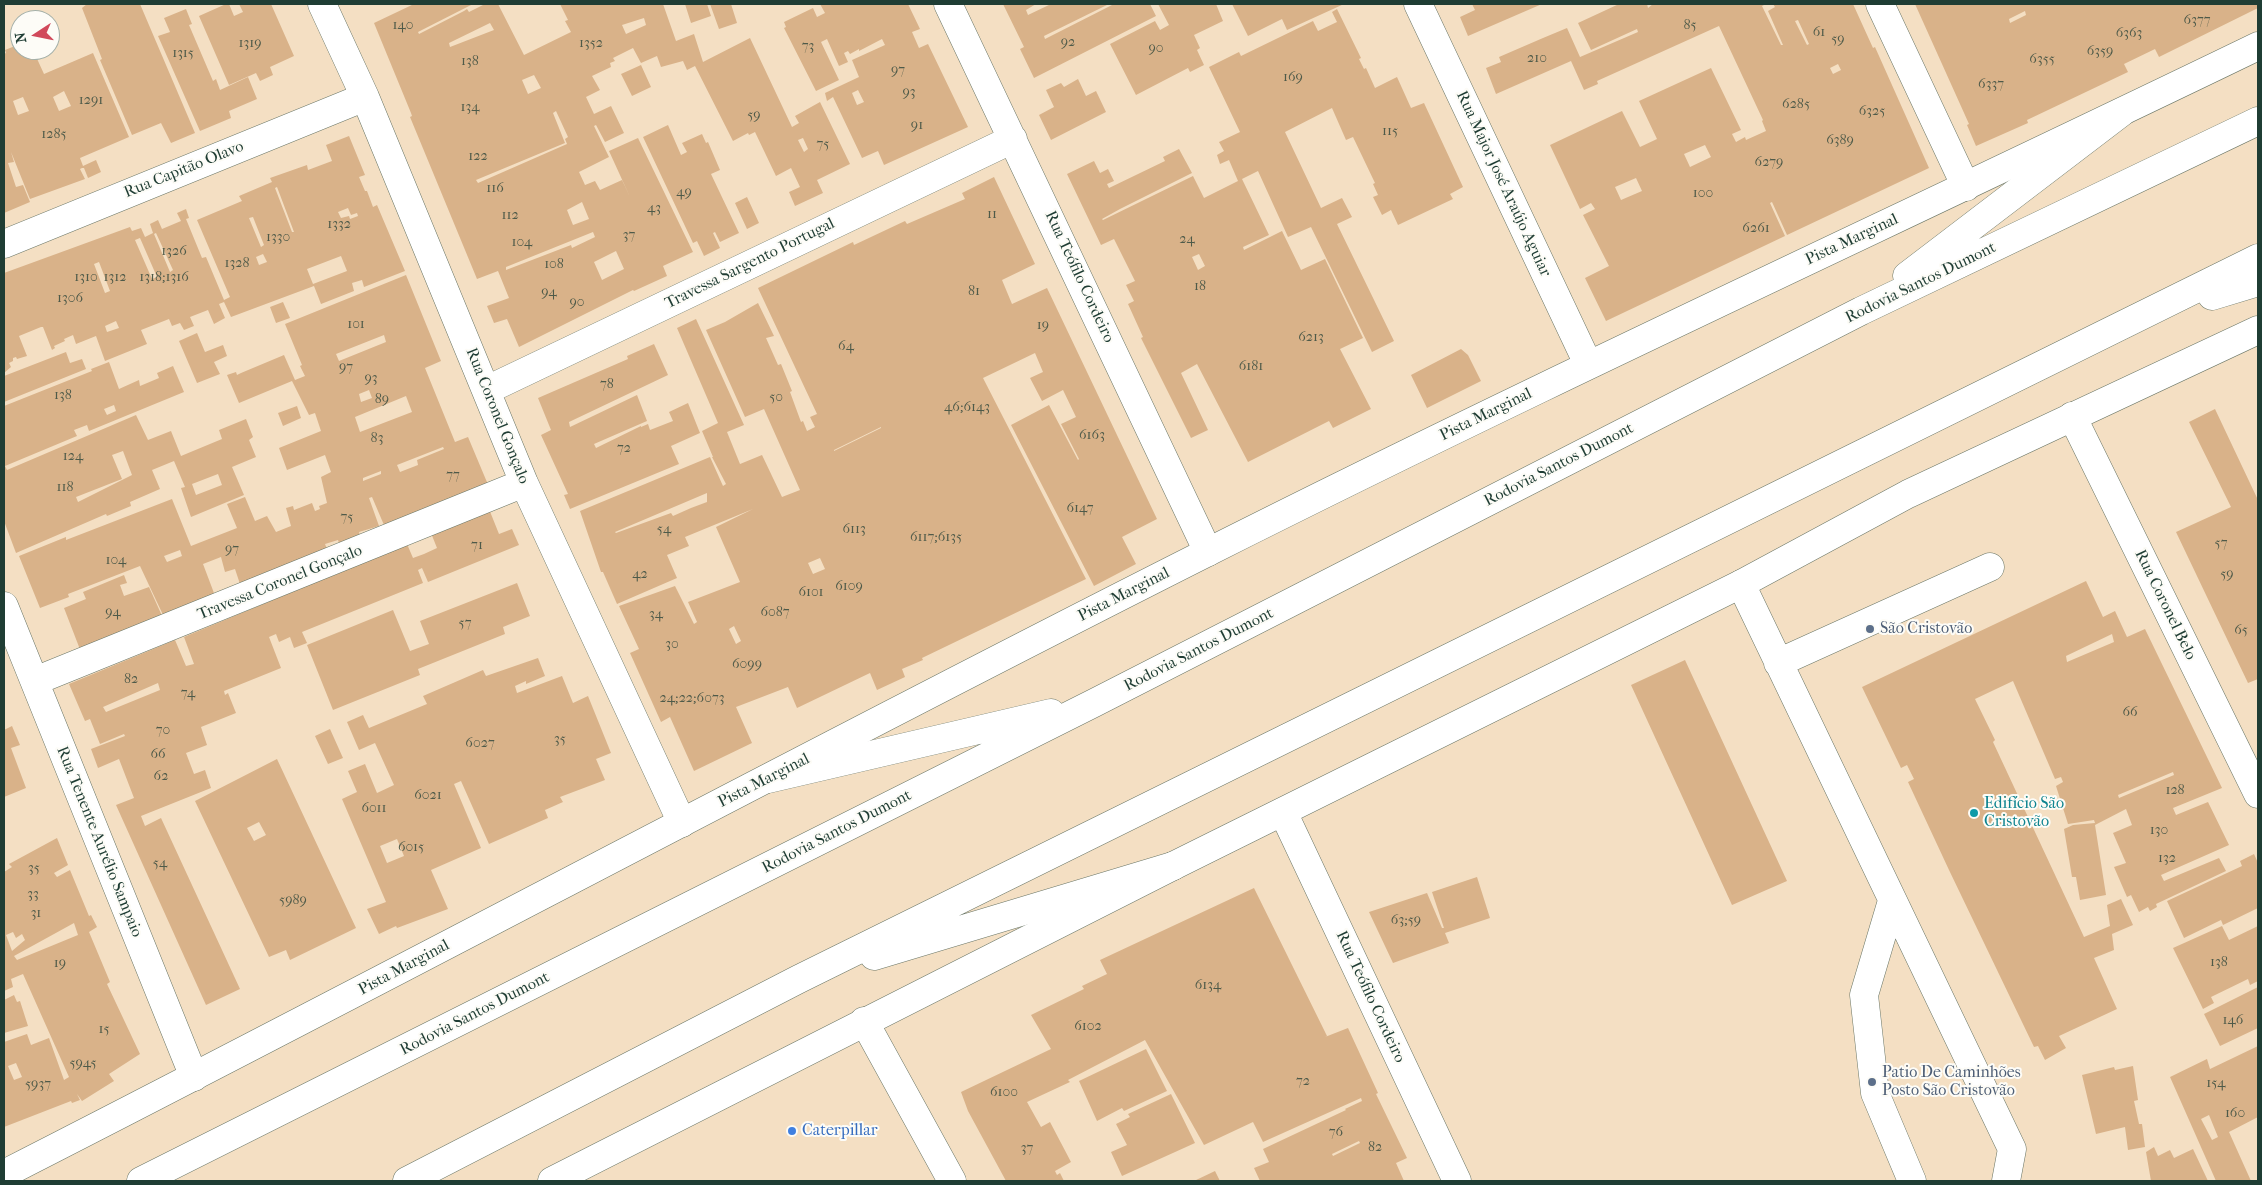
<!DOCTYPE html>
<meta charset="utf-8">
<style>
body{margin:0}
#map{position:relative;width:2262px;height:1185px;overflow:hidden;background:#f4dfc3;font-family:"IM FELL French Canon",serif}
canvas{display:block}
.frame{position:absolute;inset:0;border:5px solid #1f3d34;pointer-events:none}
.north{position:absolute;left:10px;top:10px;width:50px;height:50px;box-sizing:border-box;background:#fdfcf7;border:1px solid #a4b0a9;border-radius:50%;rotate:259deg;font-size:14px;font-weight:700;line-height:20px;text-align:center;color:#1f3d34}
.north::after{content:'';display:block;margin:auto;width:18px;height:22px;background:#d1495b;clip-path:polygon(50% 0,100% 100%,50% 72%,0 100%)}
</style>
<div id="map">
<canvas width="2262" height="1185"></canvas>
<div class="frame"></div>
<div class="north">N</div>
</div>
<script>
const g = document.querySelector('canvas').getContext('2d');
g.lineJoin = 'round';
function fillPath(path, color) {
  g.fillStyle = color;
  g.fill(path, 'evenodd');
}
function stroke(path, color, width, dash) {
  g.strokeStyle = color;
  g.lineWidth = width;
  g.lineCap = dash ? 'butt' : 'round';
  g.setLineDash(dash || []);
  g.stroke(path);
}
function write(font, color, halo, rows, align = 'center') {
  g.font = font + ' "IM FELL French Canon",serif';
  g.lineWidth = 4;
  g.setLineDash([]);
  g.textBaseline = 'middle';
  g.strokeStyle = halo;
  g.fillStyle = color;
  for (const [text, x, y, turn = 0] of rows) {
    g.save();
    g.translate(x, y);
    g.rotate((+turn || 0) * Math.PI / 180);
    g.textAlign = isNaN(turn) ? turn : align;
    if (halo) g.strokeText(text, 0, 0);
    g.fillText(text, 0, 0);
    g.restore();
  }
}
const building = new Path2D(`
 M87,4H140L195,133L171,143L161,123L132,135L100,60L102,59L82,8Z
 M226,4H229L234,16L243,12L239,4H271L294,56L270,67L273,75L260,81L256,73L229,85L199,16Z
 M414,4H473L418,32L419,34L464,11L467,9L469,12L485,4H498L524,55L571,32L565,21L568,20L560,4H663L676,41L694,34L703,62L750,38L792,127L799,123L795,116L820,102L850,164L817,180L823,193L795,206L789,192L800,187L791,168L776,176L755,132L749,135L748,133L733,141L695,66L687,70L683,61L661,67L657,56L641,63L633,48L613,58L615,61L610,63L611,67L592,76L600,90L586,97L594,114L611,106L624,133L605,142L596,125L594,126L609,157L579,172L585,185L595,181L600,190L622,180L630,197L609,151L638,138L693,252L663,266L667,276L634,291L633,290L519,347L507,319L494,323L487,306L509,298L498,271L477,279L410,117L412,116L411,113L374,23ZM644,18L646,25L626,34L622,25ZM490,23L494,30L450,47L449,43ZM534,75L541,88L528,94L522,80ZM556,111L568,137L565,139L567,144L478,183L476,180L565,143L553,113ZM803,138L808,149L804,152L798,140ZM582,202L589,219L573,225L567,210ZM593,232L595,237L572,248L571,245L506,270V267ZM616,251L624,269L602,280L594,262Z
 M685,4H707L711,16L691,23Z
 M710,4H731L737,23L719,29Z
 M820,4H908L920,29L912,32L919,48L928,44L968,127L884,165L878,151L862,158L833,97L827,101L825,93L859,77L852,60L885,45L882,39L859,51V49L850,54L848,51L844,53L848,62L839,66L827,39L821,42L839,80L816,91L784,28L786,27L784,22L813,8L817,17L825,13ZM858,90L864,102L857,105L852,93Z
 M1003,4H1036L1026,10L1028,15L1051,4H1109L1044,36L1045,39L1114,4H1150L1156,16L1034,78L1020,49L1024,47Z
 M1158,4H1216L1223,21L1194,35L1200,48L1197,50L1204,65L1190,72L1188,68L1136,95L1110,44L1155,21L1160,30L1169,25Z
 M1232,4H1344L1287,30L1282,19L1248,36Z
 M1472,4H1542L1468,36L1460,17L1475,10Z
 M1619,4H1647L1648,8L1653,4H1766L1762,6L1781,45H1783L1768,11L1775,7L1773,4H1853L1873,48L1875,47L1929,168L1787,235L1772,202L1770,203L1785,236L1606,321L1585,278L1609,266L1583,215L1595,209L1591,203L1580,209L1550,145L1622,111L1640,147L1657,139L1639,101L1711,68L1741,130L1732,134L1736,142L1745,137L1746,140L1766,131L1762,121L1763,120L1719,26L1597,81L1598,84L1584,90L1571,61L1496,94L1486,68L1501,62L1499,57L1543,38L1567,28L1580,57L1638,32L1637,29L1591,50L1578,23ZM1798,20L1809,44L1807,45L1795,21ZM1838,64L1841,70L1833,74L1830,68ZM1705,145L1711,157L1690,167L1684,154ZM1636,178L1642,191L1621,200L1615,187Z
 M1915,4H2258V8L2159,57L2155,49L2124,64L2128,72L2027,120L2028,123L1976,146L1967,125L1969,124ZM2025,11L2026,15L2010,23L2009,19Z
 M186,9L192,24L189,25L213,81L216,79L220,90L248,77L257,99L229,111L231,118L200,131L158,36L170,32L164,18Z
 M1337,9L1361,58L1359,59L1364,69L1366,68L1375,88L1397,77L1411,108L1424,103L1463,187L1450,194L1453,199L1398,225L1391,210L1382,215L1373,197L1378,195L1373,184L1375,183L1353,137L1346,140L1332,108L1285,132L1321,208L1342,198L1352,217L1337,224L1394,341L1372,352L1311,227L1288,237L1258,171L1242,179L1269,235L1243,247L1244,250L1282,231L1301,270L1325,259L1363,338L1340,349L1371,409L1333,428L1329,421L1248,462L1197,364L1181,373L1208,430L1191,438L1141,338L1143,337L1128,304L1134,301L1126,285L1135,281L1114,239L1101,245L1067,174L1094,161L1100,173L1108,169L1114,181L1107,184L1109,188L1165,161L1163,157L1179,149L1192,173L1120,209L1102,219L1103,220L1193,176L1204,198L1238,181L1229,160L1220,164L1217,155L1224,151L1219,142L1240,132L1209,67L1239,52L1241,56L1313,21L1318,31L1337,22L1332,12ZM1199,254L1205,266L1198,270L1192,257Z
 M20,44V50H33L44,74L93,53L129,137L80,158L83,166L96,160L101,172L88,178L84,168H82L80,169L85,179L30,199L11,152L14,162L8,163L16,187L23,185L30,202L4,213V54L6,53L5,50ZM64,91L71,106L59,111L53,97ZM23,97L29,111L18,115L13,101Z
 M641,65L651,87L632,96L621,74Z
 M1078,79L1086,96L1096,91L1106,112L1051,140L1039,115L1054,107L1046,90L1061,83L1064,87Z
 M668,125L681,155L687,152L682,143L702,134L706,143L708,142L720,170L711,174L739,233L720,242L715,232L713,233L720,248L704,256L697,241L693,243L643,137Z
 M349,136L365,175L359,177L365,191H367L373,207L377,205L405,271L364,287L362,280L352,283L354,291L321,304L314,286L231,317L224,302L219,304L225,318L214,324L208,310L190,317L194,326L184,330L180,323L172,326L169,319L141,330L147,344L105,361L96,336L76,344L73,335L64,339L65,341L54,346L55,348L52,350L43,327H41L19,336L27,356L17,359L16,357L13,358V361L9,363L11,367L4,373V273L130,227L132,231L141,228L145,237L153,233L150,224L158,220L162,229L181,221L177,213L186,209L189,218L186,219L202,258L206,257L224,300L230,297L197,220L242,201L239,196L272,182L270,178L307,165L308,170L332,161L326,145ZM277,187L294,232H292L275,188ZM348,208L351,215L357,213L358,216L350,219L349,216L341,218L338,212ZM253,217L264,245L261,247L249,218ZM156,233L173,270L170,272L154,234ZM140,238L157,277L152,279L135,240ZM263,254L267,262L259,265L256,257ZM341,256L347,271L313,284L307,269ZM99,262L110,291L105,293L94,264ZM116,321L119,328L107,332L105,326Z
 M994,177L1035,264L1002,280L1012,304L1047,288L1157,519L1122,537L1136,564L1094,586L1011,425L1049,405L1078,460L1079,459L1061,424L1076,417L1063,390L1042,401L1030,378L1043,372L1035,353L983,378L1086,579L922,658L923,660L902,669L905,677L877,690L870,673L797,708L788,687L736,707L752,743L694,771L670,717L661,722L630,653L639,649L619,606L675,586L694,624L697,622L688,602L740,582L716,527L753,509L685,537L689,546L667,555L677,578L617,604L603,572H601L580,511L710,457L723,486L726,484L712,457H713L702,431L718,423L677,328L696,319L744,425L727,432L740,464L762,455L782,497L800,490L764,409L745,417L706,330L725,322L758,303L774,336L766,338L778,365L781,364L792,391L790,392L801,422L803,421L807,431L815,427L810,417L817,414L758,288L853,242L854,245L905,221L907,224L965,199L962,193ZM881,427V428L834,451V450ZM707,493V502L691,508L673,516L671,513L616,533L615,532ZM820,558L825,569L813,574L808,563ZM734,626L741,641L736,644L729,629Z
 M747,197L759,223L747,229L735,203Z
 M406,275L441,361L425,368L455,442L468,437L489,487L384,525L372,497L369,498L379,526L359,532L362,542L342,551L338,540L325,544L327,549L240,584L235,569L225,572L221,557L203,564L217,601L164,617L140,566L68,594L69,597L40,608L19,556L66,537V540L172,499L191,546L237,528L227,504L245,497L255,521L267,516L276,532L291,526L286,508L293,506L294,510L312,503L315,511L320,509L319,506L327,503L321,477L331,472L325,455L287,470L279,448L321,431L315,413L309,415L292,381L239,403L227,375L236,372L237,375L241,373L284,355L295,380L305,376L300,366L302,365L285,324ZM384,335L386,342L339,361L336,354ZM369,390L372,398L361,402L359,394ZM406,396L412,412L360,432L355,417ZM443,447L444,449L417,460L418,465L400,472L397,465ZM381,471V474L363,481V478ZM180,550L182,556L167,562L164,556Z
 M283,302L290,318L276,323L270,307Z
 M197,333L205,352L223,345L227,356L214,362L220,374L197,383L179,341Z
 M654,344L668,375L569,422L570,427L637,395L647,421L594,444L596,448L641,426V427L648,424L650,430L673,421L669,412L688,403L700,433L671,446L679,464L570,509L564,495L568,494L541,435L551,430L538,398L628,359L627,356Z
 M1461,349L1468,355L1481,381L1427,408L1411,375Z
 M66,352L70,363L82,359L86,369L4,402V376Z
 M109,362L119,389L139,380L140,386L159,378L157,373L173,366L184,392L89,431L87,425L74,430L77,436L5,466L7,470L136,415L148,440L171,431L181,456L222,439L219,430L246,419L253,437L249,440L256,457L232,467L244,495L191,517L181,488L185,487L174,461L152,470L160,489L130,502L131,506L107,516L106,514L16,553L4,521V406L92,371L91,369ZM114,405L116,411L107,415L104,409ZM123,451L132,475L78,502L76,497L122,479L112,455ZM218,474L222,485L196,495L192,484Z
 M297,406L301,418L283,426L278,413Z
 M2215,409L2258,500V679L2248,683L2176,532L2231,507L2189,422Z
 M489,509L499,534L512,529L519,545L428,582L422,568L418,570L423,583L302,632L307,643L294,648L290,637L279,642L276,634L269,637L281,668L224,691L225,695L228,693L236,713L201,727L207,745L186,753L194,774L205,770L211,788L141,816L145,826L161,818L240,989L206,1005L116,805L134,798L119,759L98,768L91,749L125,736L124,734L100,744L90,719L85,721L69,684L175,640L186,666L194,664L184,637L407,544L413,558L424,554L437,548L431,533ZM158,683L160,690L106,712L103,707Z
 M124,575L127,583L120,585L124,596L149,587L163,618L81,652L64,608L86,599L83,592Z
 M2086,581L2103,617L2115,611L2127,637L2145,629L2222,788L2173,808L2176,815L2208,802L2229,845L2161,875L2164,881L2219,858L2226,871L2156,904L2157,907L2150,911L2148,907L2139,912L2131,895L2127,897L2114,867L2126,863L2113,833L2132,825L2126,809L2095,825L2106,895L2080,900L2076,877H2072L2064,829L2073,825L2095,823L2094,820L2068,824L2056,786L2063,782L2061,777L2055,779L2013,681L1975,699L1995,740L1993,742L2084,937L2110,926L2107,905L2121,899L2133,925L2112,934L2114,950L2094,958L2117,1009L2059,1036L2066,1048L2045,1060L2038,1046L2034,1047L1949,870L1908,782L1914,779L1907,765L1901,768L1862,687ZM2112,634L2114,642L2067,662L2066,656ZM2173,772L2174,775L2119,798L2118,795Z
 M517,583L530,616L503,627L505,634L418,669L420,675L333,710L307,645L393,610L410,651L429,644L420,621Z
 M538,658L545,676L526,684V681L515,686L517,693L562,676L573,703L588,696L611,753L596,759L605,780L560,797L563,802L545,810L548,818L489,844L461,781L454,784L481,848L431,870L448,909L397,928L396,926L379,934L367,909L386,902L342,799L357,792L348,771L365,764L377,793L394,785L375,743L359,750L347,722L363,715L369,728L427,704L423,696L483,670L486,676ZM397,839L404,856L387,863L380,846Z
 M1685,660L1787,881L1732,905L1631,685Z
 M12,726L20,745L11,748L26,788L4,797V730Z
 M330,729L343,758L328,764L315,736Z
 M277,759L356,928L290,960L286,950L269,957L195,801ZM259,822L266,835L254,841L247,828Z
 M57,838L68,865L54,873L57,877L70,870L89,916L91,915L97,927L89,932L110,982L107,984L140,1054L109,1074L114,1081L82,1101L77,1094L80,1100L72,1103L71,1101L4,1127V1042L27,1034L31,1045L49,1038L64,1080L69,1077L23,974L11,979L13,987L4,991V872L12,867L9,864ZM74,923L78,935L17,960L14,956ZM13,932L16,938L22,934L25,940L12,951L6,935ZM16,1063L22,1077L14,1080L8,1066Z
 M2254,854L2258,863V908L2223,925L2221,920L2184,938L2167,901L2242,866L2240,861Z
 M1477,877L1490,918L1445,933L1449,943L1393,963L1369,912L1427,893L1442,928H1444L1432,892Z
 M1254,888L1327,1036L1325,1037L1348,1028L1378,1093L1376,1094L1407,1158L1396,1163L1404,1181H1260L1254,1168L1269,1162L1263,1149L1346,1110L1345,1109L1362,1101L1361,1098L1263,1142L1253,1122L1204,1145L1145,1040L1068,1080L1070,1082L1027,1102L1041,1127L1050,1122L1071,1162L1055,1171L1057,1175L1060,1173L1064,1181H1006L968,1111L961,1092L1051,1049L1031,1015L1084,989L1082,986L1107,974L1100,960ZM1359,1141L1360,1143L1333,1156L1332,1154Z
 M2222,926L2229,940L2258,926V981L2250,985L2248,979L2211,997L2214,1003L2203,1009L2173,948Z
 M2258,987V1028L2220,1046L2204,1014Z
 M14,995L17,1002L20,1001L28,1026L4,1033V1000Z
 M2258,1046V1117L2229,1132L2251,1181H2216L2170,1077L2207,1059L2210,1069ZM2209,1115L2218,1137L2212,1140L2201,1119Z
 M1146,1049L1167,1091L1124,1111L1122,1108L1097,1121L1079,1081Z
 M2133,1066L2138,1100L2134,1101L2139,1124H2142L2145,1147L2128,1150L2125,1127L2096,1134L2082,1075L2114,1067L2115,1070Z
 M1171,1094L1195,1143L1122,1176L1111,1152L1127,1145L1116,1124L1130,1117L1128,1114Z
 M2154,1147L2158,1156L2170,1150L2174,1158L2193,1149L2208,1181H2151L2146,1152Z
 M1215,1171L1220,1181H1194Z`);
const minor = new Path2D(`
 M322,4L365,97L524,483L682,823
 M948,4L1208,552
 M1418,4L1588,364
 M1880,4L1966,187
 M4,244L365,97
 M487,390L1013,139
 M2072,416L2258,794
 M1741,584L2012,1149L2006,1181
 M4,606L194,1077
 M1778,663L1990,567
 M35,681L524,483
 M1283,812L1457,1181
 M1892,901L1864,995L1875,1093L1912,1181
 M864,1021L952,1181`);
const major = new Path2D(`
 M4,1174C406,969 805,755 1208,552C1555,377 1909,215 2258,46
 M552,1181L1173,866L1741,584L1908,494L2258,330`);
const highway = new Path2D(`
 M1907,276L2122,112
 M2212,296L2258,282
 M768,779L1051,713
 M874,956L1173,866
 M141,1181L1094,703L1861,311L2258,121
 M407,1181L799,979L2258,258`);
const markers = [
 [1870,629,5,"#5c6f8a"],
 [1974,813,5,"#0f9aa8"],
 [1872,1082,5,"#5c6f8a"],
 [792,1131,5,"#3f7fe0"]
];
const numberNames = [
 ["6377",2197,21],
 ["140",403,26],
 ["85",1690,26],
 ["61",1819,33],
 ["6363",2129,34],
 ["59",1838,40],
 ["92",1068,43],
 ["1319",250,44],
 ["1352",591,44],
 ["73",808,47],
 ["90",1156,49],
 ["6359",2100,52],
 ["1315",183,54],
 ["210",1537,59],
 ["6355",2042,60],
 ["138",470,62],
 ["97",898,71],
 ["169",1293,78],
 ["6337",1991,85],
 ["93",909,93],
 ["1291",91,101],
 ["6285",1796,105],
 ["134",470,108],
 ["6325",1872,112],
 ["59",754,116],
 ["91",917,126],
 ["115",1390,132],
 ["1285",54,135],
 ["6389",1840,141],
 ["75",823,145],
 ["122",478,157],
 ["6279",1769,163],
 ["116",495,189],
 ["49",684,193],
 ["100",1703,194],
 ["43",654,209],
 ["11",992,215],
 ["112",510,216],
 ["1332",339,225],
 ["6261",1756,229],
 ["37",629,236],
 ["1330",278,238],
 ["24",1187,240],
 ["104",522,243],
 ["1326",174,252],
 ["1328",237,264],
 ["108",554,265],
 ["1310",86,278],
 ["1312",115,278],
 ["1318;1316",164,278],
 ["18",1200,287],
 ["81",974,292],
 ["94",549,293],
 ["1306",70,299],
 ["90",577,303],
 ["101",356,325],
 ["19",1043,326],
 ["6213",1311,338],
 ["64",846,347],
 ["6181",1251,367],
 ["97",346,368],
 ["93",371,379],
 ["78",607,385],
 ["138",63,396],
 ["50",776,398],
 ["89",382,400],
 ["46;6143",967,408],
 ["6163",1092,436],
 ["83",377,439],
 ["72",624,449],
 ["124",73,457],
 ["77",453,476],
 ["118",65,488],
 ["6147",1080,509],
 ["75",347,518],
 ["54",664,530],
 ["6113",854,530],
 ["6117;6135",936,538],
 ["57",2221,544],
 ["71",477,546],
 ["97",232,550],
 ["104",116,561],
 ["42",640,575],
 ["59",2227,575],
 ["6109",849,587],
 ["6101",811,593],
 ["94",113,613],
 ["6087",775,613],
 ["34",656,615],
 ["57",465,624],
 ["65",2241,631],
 ["30",672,645],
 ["6099",747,665],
 ["82",131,680],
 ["74",188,694],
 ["24;22;6073",692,699],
 ["66",2130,713],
 ["70",163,731],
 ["35",560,740],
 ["6027",480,744],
 ["66",158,755],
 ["62",161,777],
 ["128",2175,791],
 ["6021",428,796],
 ["6011",374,809],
 ["130",2159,831],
 ["6015",411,848],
 ["132",2167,859],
 ["54",160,864],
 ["35",34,869],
 ["33",33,895],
 ["5989",293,901],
 ["31",36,914],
 ["63;59",1406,921],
 ["138",2219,963],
 ["19",60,964],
 ["6134",1208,986],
 ["146",2233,1021],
 ["6102",1088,1027],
 ["15",104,1030],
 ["5945",83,1064],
 ["72",1303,1082],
 ["154",2216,1084],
 ["5937",38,1085],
 ["6100",1004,1093],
 ["160",2235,1114],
 ["76",1336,1133],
 ["82",1375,1148],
 ["37",1027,1149]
];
const streetNames = [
 ["Rua Capitão Olavo",184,170,-22],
 ["Rua Major José Araújo Aguiar",1503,184,65],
 ["Pista Marginal",1852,240,-25],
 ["Travessa Sargento Portugal",750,264,-26],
 ["Rua Teófilo Cordeiro",1079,277,65],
 ["Rodovia Santos Dumont",1921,283,-26],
 ["Pista Marginal",1486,415,-26],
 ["Rua Coronel Gonçalo",497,416,68],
 ["Rodovia Santos Dumont",1559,465,-27],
 ["Travessa Coronel Gonçalo",280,583,-22],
 ["Pista Marginal",1124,595,-27],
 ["Rua Coronel Belo",2165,605,64],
 ["Rodovia Santos Dumont",1199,650,-27],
 ["Pista Marginal",764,781,-27],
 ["Rodovia Santos Dumont",837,832,-27],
 ["Rua Tenente Aurélio Sampaio",99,842,68],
 ["Pista Marginal",404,968,-28],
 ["Rua Teófilo Cordeiro",1370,997,65],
 ["Rodovia Santos Dumont",475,1014,-27]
];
const serviceNames = [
 ["São Cristovão",1880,629],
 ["Patio De Caminhões",1882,1073],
 ["Posto São Cristovão",1882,1091]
];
const cultureNames = [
 ["Edifício São",1984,804],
 ["Cristovão",1984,822]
];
const shopNames = [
 ["Caterpillar",802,1131]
];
fillPath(building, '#d9b289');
stroke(minor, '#6a7666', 29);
stroke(major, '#6a7666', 29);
stroke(highway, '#6a7666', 29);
stroke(minor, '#fff', 28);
stroke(major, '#fff', 28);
stroke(highway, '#fff', 28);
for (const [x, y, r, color] of markers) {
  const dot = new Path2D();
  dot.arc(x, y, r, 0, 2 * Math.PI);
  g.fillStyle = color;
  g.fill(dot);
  stroke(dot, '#fdfcf7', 2);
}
write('14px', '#4e5a49', null, numberNames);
write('16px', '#1f3d34', '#fdfcf7', streetNames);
write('16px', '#4e5e75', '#fdfcf7', serviceNames, 'left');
write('16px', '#0d838f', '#fdfcf7', cultureNames, 'left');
write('16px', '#366cbe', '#fdfcf7', shopNames, 'left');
</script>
